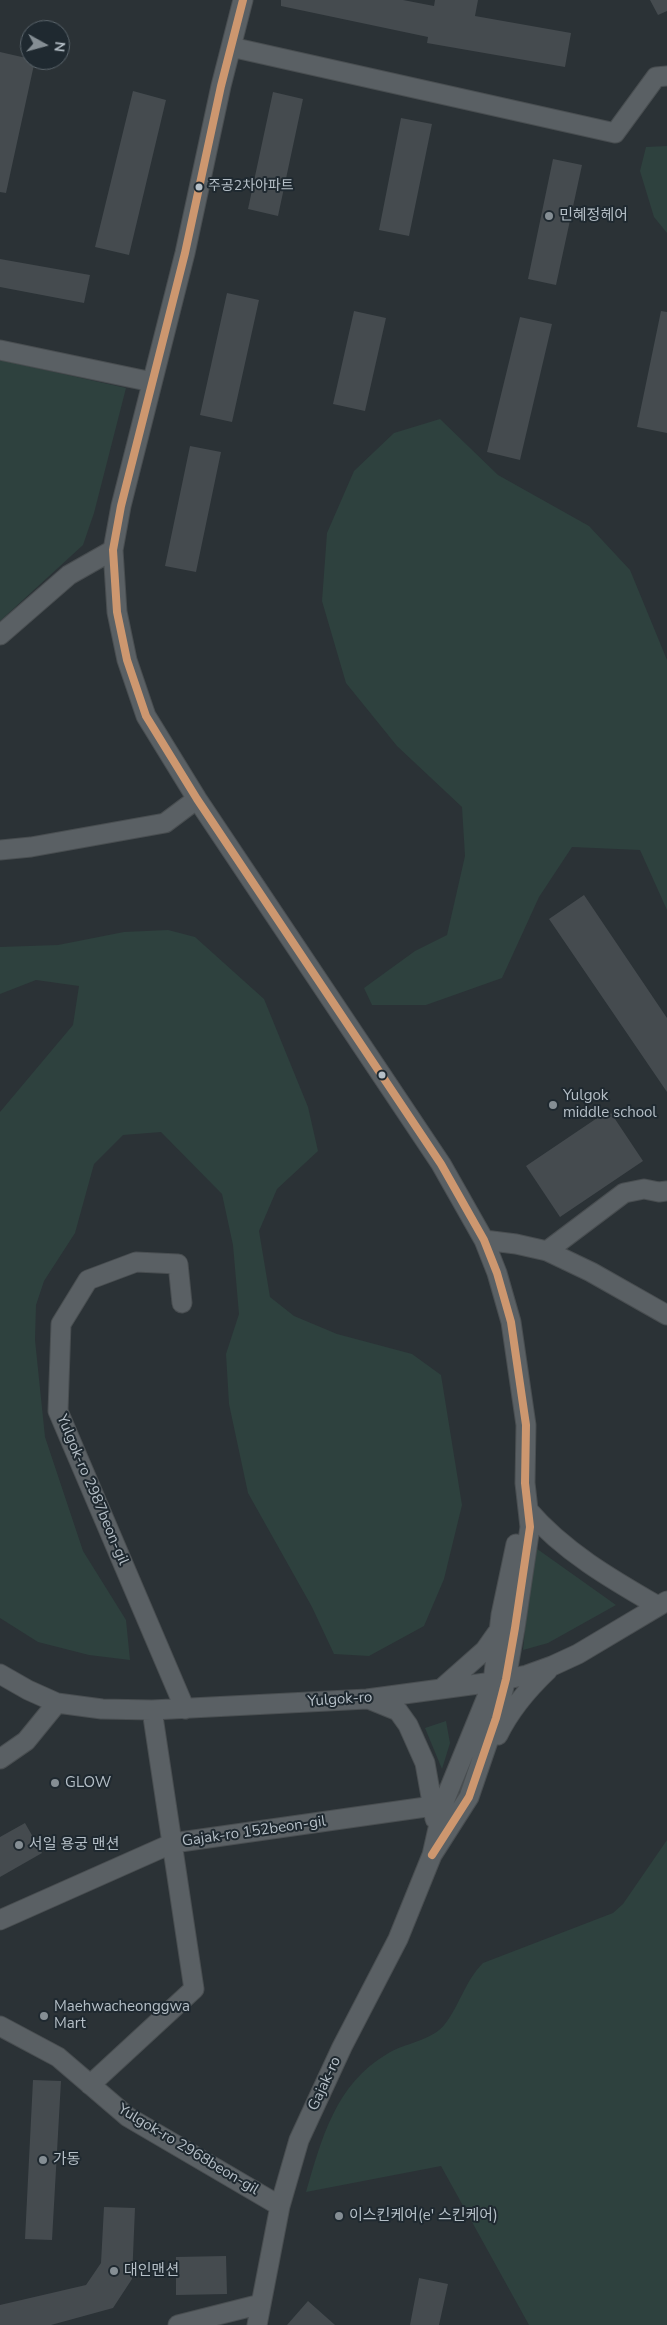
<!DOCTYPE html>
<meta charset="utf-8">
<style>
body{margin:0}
#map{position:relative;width:667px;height:2325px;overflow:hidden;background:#2b3236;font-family:"Nunito Sans",sans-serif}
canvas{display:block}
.north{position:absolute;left:20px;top:20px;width:50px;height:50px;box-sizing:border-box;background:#1f2930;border:1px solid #5b656c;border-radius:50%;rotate:97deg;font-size:14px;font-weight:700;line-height:20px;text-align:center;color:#b5bfc7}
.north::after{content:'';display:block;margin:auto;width:18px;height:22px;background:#858e94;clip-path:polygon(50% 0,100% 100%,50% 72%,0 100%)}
</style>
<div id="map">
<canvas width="667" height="2325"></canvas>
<div class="north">N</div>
</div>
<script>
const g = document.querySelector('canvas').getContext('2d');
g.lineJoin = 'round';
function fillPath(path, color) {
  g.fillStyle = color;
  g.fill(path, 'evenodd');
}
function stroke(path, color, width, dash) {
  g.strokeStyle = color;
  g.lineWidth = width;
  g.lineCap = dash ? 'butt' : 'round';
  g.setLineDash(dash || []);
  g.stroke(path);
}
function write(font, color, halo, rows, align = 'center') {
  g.font = font + ' "Nunito Sans","Noto Sans KR",sans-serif';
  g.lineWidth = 4;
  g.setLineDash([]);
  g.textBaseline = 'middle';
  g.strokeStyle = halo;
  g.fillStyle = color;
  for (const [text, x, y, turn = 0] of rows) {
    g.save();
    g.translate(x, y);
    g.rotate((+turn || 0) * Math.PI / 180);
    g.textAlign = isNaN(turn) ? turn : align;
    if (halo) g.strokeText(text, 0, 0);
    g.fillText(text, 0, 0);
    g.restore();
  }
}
const green = new Path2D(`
 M667,146V233L654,217L640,171L646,147Z
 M0,360L126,388L94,513L83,545L0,621Z
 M440,419L498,475L589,526L630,570L667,660V910L640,850L572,847L539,897L502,978L426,1005H372L364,988L415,951L447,935L465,856L462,807L397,746L346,683L322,601L327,533L354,471L394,433Z
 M168,930L195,937L264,999L308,1107L318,1151L277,1189L259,1231L270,1297L294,1316L337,1334L412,1354L441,1375L462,1505L444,1579L424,1626L369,1656L334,1654L312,1607L248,1493L229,1404L226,1354L239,1314L233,1245L222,1194L161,1132L123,1135L94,1164L75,1233L44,1281L36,1305L35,1340L45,1437L83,1551L126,1620L130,1660L89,1655L38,1642L0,1618V1112L73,1025L79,986L36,980L0,994V947L58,945L124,932Z
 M533,1546L616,1605L548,1643L523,1650Z
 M446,1721L450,1743L442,1769L425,1728Z
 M667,1840V2325H529L441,2166L306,2192C322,2138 335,2085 387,2054C404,2043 432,2041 445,2024C460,2005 465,1981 483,1963L613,1913L623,1904Z`);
const building = new Path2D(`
 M281,0H403L434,6L435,0H478L475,16L571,33L565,67L427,43L428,37L281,6Z
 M650,0H667V11L658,15Z
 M0,52L35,60L6,193L0,192Z
 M133,91L166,100L129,255L95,247Z
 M273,92L303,99L278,216L248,209Z
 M401,118L432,124L409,236L379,230Z
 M553,159L582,165L556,285L528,279Z
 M0,259L90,275L84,303L0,287Z
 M227,293L259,300L232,422L200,415Z
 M354,311L386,318L365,411L333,404Z
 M661,311L667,312V433L637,427Z
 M520,317L552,324L520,460L487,452Z
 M190,446L221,452L196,572L165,566Z
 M584,895L667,1018V1092L549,919Z
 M609,1110L643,1161L560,1217L526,1166Z
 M25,1823L42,1853L0,1877V1837Z
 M33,2080L61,2081L52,2240L25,2239Z
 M104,2207L135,2208L132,2279L113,2308L51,2325H0V2305L86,2285L101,2263Z
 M226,2256L227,2294L176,2295V2257Z
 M419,2278L448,2284L439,2325H410Z
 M308,2301L335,2325H287Z`);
const minor = new Path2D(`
 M243,0L221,86L185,253L121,506L113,550L117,612L127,660L146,716L197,799L441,1164L484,1240L497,1273L511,1322L526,1425L525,1483L530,1527L515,1628L506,1679L496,1718L469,1797L432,1855
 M231,47L615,133L656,77L667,76
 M0,350L152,382
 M0,635L69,575L113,550
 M0,850L31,847L165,823L197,799
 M484,1240L516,1244L547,1251L591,1272L667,1315
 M547,1251L624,1193L644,1189L659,1192L667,1191
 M182,1303L178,1264L136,1262L88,1280L61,1324L58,1411L185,1709
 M528,1510C563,1551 611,1579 658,1606
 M0,1674L28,1690L57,1703L102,1709L152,1710L367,1699L493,1682L527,1675L552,1666L578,1654L667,1601
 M441,1689L485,1650L497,1633
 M371,1700L398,1711L408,1725L425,1763L435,1819
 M498,1735C510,1710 529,1688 548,1670
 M0,1759L26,1741L57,1703
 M0,1920L173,1843L433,1806
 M0,2026L58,2057L128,2117L280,2206
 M90,2085L194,1989L152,1710
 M178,2325L261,2304
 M257,2325L280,2206L299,2140L342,2047L398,1939L432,1855L444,1802L493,1682L501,1615L516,1544`);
const bus1 = new Path2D(`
 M243,0L221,86L185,253L121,506L113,550L117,612L127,660L146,716L197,799L441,1164L484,1240L497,1273L511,1322L526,1425L525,1483L530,1527L515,1628L506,1679L496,1718L469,1797L432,1855`);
const markers = [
 [199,187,4.5,"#b5bfc7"],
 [549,216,5,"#858e94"],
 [382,1075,4.5,"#b5bfc7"],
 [553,1105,5,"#858e94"],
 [55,1783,5,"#858e94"],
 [19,1845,5,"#858e94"],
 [44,2016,5,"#858e94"],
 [43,2160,5,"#858e94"],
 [339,2216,5,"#858e94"],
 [114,2271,5,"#858e94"]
];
const busNames = [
 ["주공2차아파트",208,187]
];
const poiNames = [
 ["민혜정헤어",559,216],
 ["Yulgok",563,1096],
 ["middle school",563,1113],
 ["GLOW",65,1783],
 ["서일 용궁 맨션",29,1845],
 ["Maehwacheonggwa",54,2007],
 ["Mart",54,2024],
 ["가동",53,2160],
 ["이스킨케어(e' 스킨케어)",349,2216],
 ["대인맨션",124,2271]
];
const streetNames = [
 ["Yulgok-ro 2987beon-gil",92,1490,67],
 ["Yulgok-ro",340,1700,-4],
 ["Gajak-ro 152beon-gil",254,1832,-8],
 ["Gajak-ro",325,2084,-65],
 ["Yulgok-ro 2968beon-gil",188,2150,31]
];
fillPath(green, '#2e413e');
fillPath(building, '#454b4f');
stroke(minor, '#494e51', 21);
stroke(minor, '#5a6064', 19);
stroke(bus1, '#cd976f', 8);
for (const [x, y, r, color] of markers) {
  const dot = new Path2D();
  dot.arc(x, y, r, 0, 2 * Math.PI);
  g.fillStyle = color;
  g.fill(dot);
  stroke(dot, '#1f2930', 2);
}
write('14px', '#b5bfc7', '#1f2930', busNames, 'left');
write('15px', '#b5bfc7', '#1f2930', poiNames, 'left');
write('15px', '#b5bfc7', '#1f2930', streetNames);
</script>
